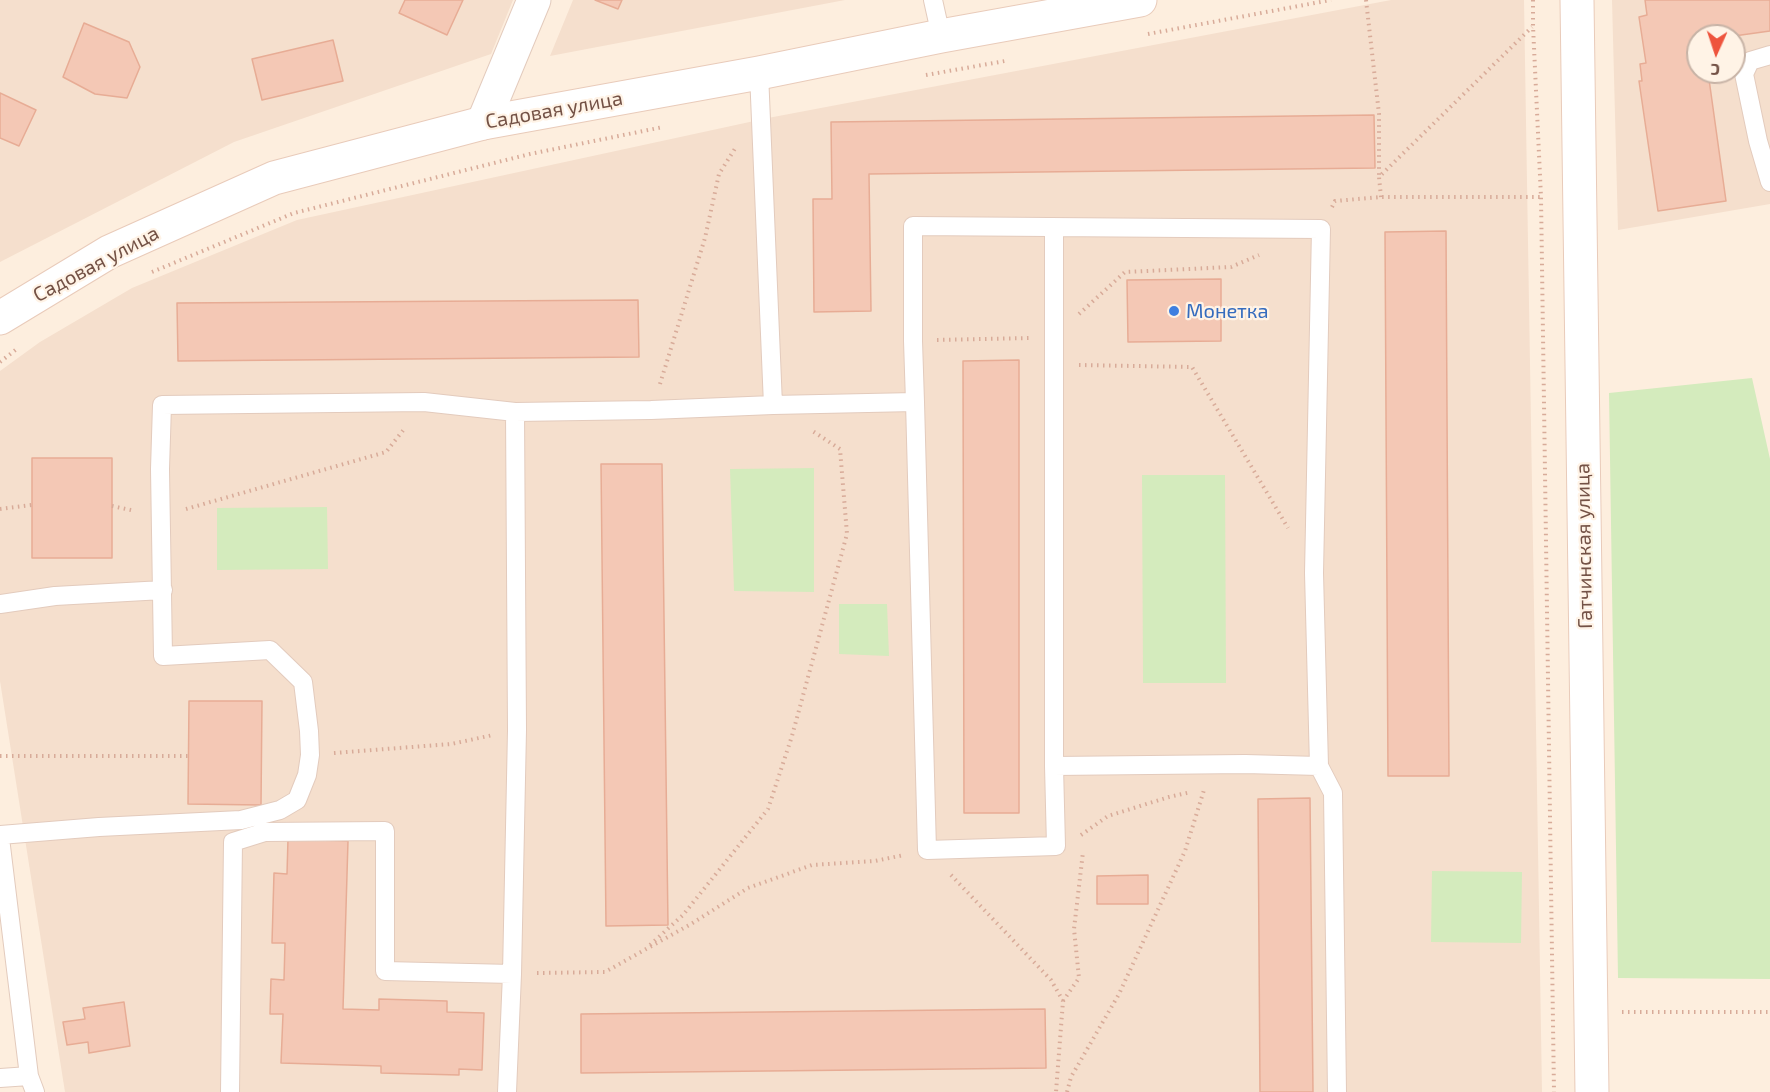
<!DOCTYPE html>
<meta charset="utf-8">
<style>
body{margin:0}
#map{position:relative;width:1770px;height:1092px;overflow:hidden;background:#fdeede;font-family:"Exo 2",sans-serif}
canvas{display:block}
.north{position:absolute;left:1686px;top:24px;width:60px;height:60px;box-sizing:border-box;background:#fff3e6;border:2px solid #c7b3a6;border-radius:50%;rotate:183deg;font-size:16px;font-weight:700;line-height:24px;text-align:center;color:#745246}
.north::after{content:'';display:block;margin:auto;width:21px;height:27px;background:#ee543d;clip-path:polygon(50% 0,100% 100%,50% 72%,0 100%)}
</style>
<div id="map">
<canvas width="1770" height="1092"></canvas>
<div class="north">С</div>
</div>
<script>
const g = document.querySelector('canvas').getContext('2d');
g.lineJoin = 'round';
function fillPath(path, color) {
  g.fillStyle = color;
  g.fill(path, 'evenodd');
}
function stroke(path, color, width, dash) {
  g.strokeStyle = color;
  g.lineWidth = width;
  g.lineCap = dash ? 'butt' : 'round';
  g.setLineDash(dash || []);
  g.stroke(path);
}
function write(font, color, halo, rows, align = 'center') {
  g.font = font + ' "Exo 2",sans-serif';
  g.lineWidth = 4.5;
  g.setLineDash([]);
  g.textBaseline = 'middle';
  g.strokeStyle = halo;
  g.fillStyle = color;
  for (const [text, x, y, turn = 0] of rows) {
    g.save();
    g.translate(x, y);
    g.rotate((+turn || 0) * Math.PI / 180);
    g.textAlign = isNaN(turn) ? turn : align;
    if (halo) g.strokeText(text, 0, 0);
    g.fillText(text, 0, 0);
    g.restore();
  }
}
const residential = new Path2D(`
 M0,0H513L491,54L234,142L0,262Z
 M573,0H845L550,56Z
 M1391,0H1524L1542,1092H65L0,681V371L40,342L132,288L297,220L768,118Z
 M1612,0H1770V204L1618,230ZM1698,36H1734V72H1698Z`);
const green = new Path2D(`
 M1752,378L1770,459V979L1618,978L1609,393Z
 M814,468V592L734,591L730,469Z
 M1142,475H1225L1226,683H1143Z
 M327,507L328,569L217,570V508Z
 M839,604H887L889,656L839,654Z
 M1432,871L1522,872L1521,943L1431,942Z`);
const building = new Path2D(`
 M405,0H463L447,35L399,13Z
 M595,0H622L618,9Z
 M1645,0H1770V31L1734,36H1698V72H1708L1726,201L1658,211L1639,81H1642L1640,64L1646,63L1639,17L1647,15Z
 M84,23L129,42L140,67L127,98L95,94L63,77Z
 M333,40L343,81L262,100L252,59Z
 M0,93L36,110L19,146L0,138Z
 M1374,115L1375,168L869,174L871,311L814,312L813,199H832L831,122Z
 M1446,231L1449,776H1388L1385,232Z
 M1221,279V341L1128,342L1127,280Z
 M638,300L639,357L178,361L177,303Z
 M1019,360V813H964L963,361Z
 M32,458H112V558H32Z
 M601,464H662L668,925L606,926Z
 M189,701H262L261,805L188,804Z
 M1310,798L1313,1092H1260L1258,799Z
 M288,839L348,841L343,1009L379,1010V999L447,1001V1012L484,1013L482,1070L459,1069V1075L381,1073V1066L281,1063L283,1014H270L271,979L284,980L285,943H272L274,873L287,874Z
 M1148,875V904H1097V876Z
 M124,1002L130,1046L89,1053L88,1042L67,1045L63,1022L85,1019L83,1008Z
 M1045,1009L1046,1068L581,1073V1014Z`);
const path = new Path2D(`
 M1366,0L1379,114V176
 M1533,0V26L1541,197L1554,1092
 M1148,34L1331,0
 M926,75L1005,61
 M1381,197L1379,177L1532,27
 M1332,207L1335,201L1381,197H1541
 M152,272L294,213L530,154L663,127
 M1079,314L1125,272L1231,267L1259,255
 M937,340L1029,338
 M0,362L18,348
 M1079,365L1192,367L1288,528
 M660,384L705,238L719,174L736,147
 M112,506L135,511
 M0,509L32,505
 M186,509L386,452L405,428
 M334,753L451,744L493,735
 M0,756H188
 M1081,835L1108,816L1169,797L1191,792
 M951,875L1051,980L1063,1001L1056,1092
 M650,945L683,915L768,809L792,736L847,534L840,449L811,430
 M537,973L605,972L691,924L748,888L812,865L875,861L904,855
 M1063,1001L1079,978L1074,929L1083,852
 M1622,1012H1770
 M1067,1092L1071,1077L1119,994L1185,851L1204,790`);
const lane = new Path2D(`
 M933,0L941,36
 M1770,55L1750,61L1744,74L1758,141L1770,182
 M759,73L773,405L915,402L913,341V226L1321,229L1314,573L1319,766L1333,793L1337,1092
 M915,402L927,850L1056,846L1054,766V227
 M0,604L55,596L163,590
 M1054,766L1245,764L1319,766
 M0,835L99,827L241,820L280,810L297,800L307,775L310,755L309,731L303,682L270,650L163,656L160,469L162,405L424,402L515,412L651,410L773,405
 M0,838L29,1076L35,1092
 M512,974L517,730L515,412
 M0,1078L29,1076
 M230,1092L233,842L265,832L385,831V971L512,974L507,1092`);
const street = new Path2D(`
 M483,123L534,0`);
const secondary = new Path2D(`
 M1577,0L1592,1092
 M0,318L109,252L274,178L483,123L759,73L941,36L1140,0`);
const markers = [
 [1174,311,6,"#3f7fe0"]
];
const streetNames = [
 ["Садовая улица",554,110,-10],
 ["Садовая улица",96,264,-28],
 ["Гатчинская улица",1584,546,-91]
];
const shopNames = [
 ["Монетка",1186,311]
];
fillPath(residential, '#f5dfcd');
fillPath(green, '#d4ebbd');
fillPath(building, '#f4c8b5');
stroke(building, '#e7ac95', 1.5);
stroke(lane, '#e3cbbd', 20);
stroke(street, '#e3cbbd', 35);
stroke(secondary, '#e9cbba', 35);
stroke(path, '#d8ab99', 4, [1.5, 4.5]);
stroke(lane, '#fff', 18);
stroke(street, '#fff', 33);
stroke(secondary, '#fff', 33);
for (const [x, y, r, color] of markers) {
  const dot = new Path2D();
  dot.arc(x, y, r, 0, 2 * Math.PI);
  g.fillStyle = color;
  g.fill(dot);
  stroke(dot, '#fff3e6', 2);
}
write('20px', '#745246', '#fff3e6', streetNames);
write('20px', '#366cbe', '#fff3e6', shopNames, 'left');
</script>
